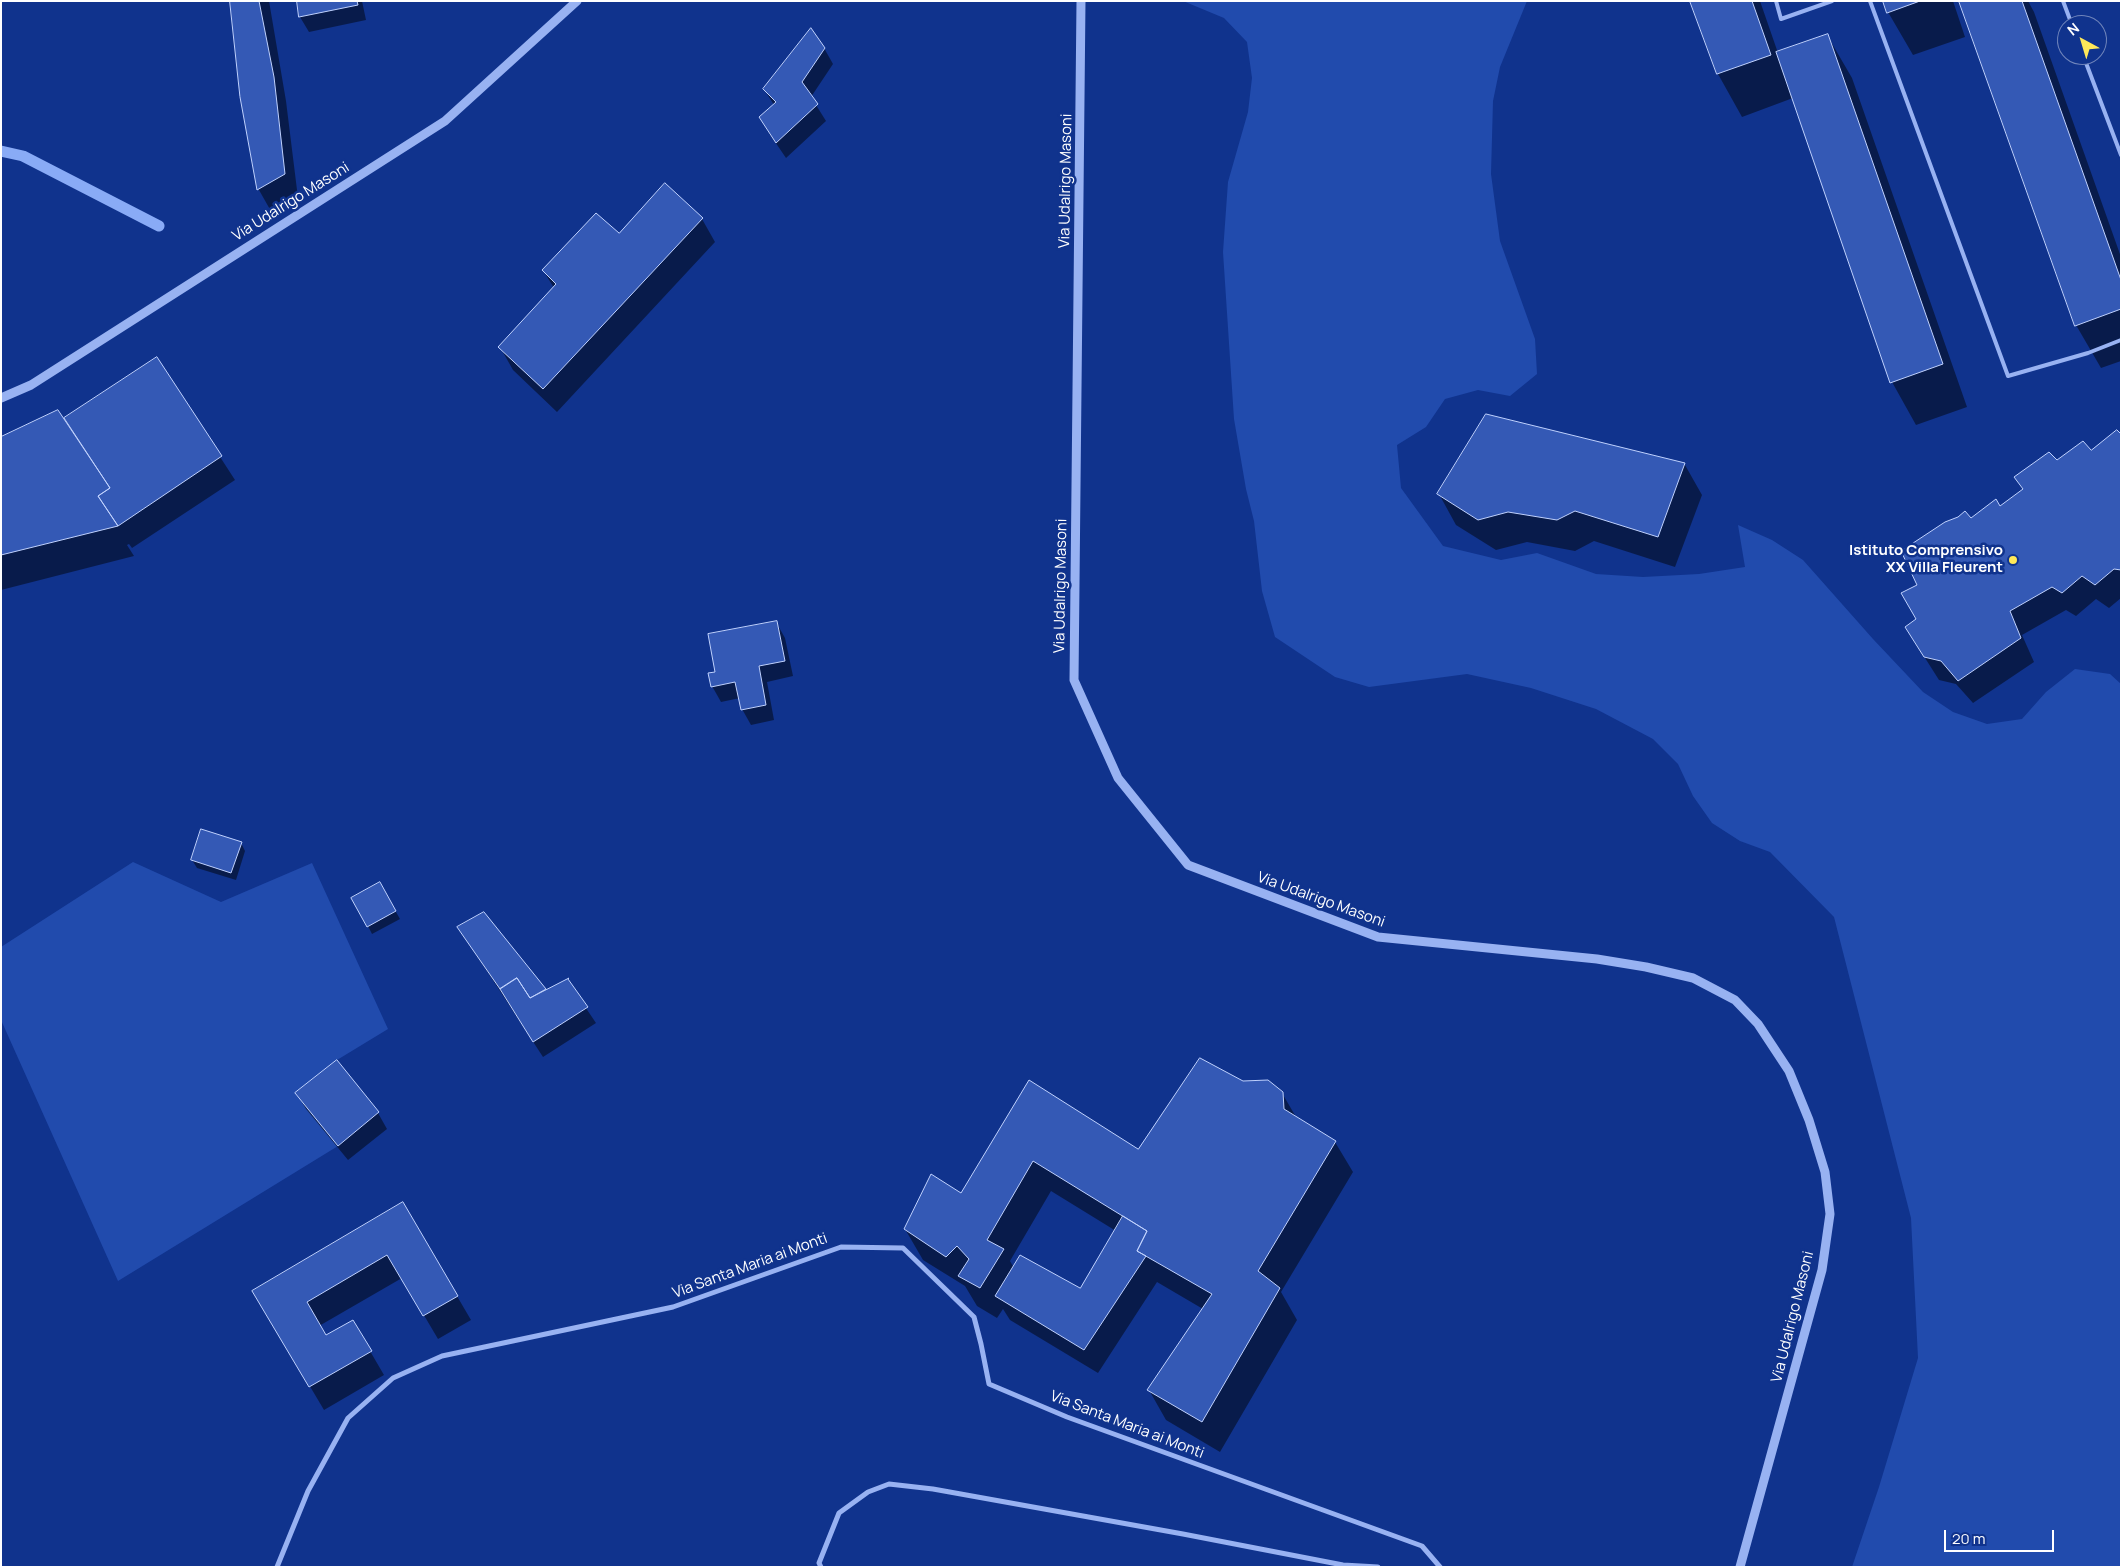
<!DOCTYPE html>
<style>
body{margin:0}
#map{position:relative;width:2122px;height:1568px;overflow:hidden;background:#10338d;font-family:Manrope,sans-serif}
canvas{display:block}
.frame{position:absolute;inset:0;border:2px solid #fff;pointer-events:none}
.north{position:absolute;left:2057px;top:15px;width:50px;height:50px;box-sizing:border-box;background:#10338d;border:1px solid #7085bb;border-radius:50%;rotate:321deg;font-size:14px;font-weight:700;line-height:20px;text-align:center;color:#fff}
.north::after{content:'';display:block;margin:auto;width:18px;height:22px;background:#ffe959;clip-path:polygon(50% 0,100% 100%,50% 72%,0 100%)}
.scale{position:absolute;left:1944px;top:1530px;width:110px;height:22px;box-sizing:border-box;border:2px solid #fff;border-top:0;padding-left:6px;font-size:15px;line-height:18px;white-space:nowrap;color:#fff;-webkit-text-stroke:4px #10338d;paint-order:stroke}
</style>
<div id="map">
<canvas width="2122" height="1568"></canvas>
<div class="frame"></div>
<div class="north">N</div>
<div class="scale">20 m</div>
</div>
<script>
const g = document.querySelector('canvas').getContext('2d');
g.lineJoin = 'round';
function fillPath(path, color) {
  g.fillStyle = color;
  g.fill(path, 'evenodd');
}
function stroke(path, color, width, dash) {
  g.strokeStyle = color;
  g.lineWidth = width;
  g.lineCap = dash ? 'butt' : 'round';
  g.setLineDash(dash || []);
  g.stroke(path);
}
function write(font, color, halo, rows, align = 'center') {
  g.font = font + ' Manrope,sans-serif';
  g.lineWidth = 5;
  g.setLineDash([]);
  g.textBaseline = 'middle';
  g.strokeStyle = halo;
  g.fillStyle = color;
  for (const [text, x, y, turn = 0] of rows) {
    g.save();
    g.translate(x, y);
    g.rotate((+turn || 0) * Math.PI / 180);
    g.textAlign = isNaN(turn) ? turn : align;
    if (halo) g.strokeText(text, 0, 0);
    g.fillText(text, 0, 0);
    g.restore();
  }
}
const green = new Path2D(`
 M1183,1H1527L1500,67L1493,101L1491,174L1500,241L1535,339L1537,374L1510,396L1478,390L1445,399L1426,427L1397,445L1401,488L1443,546L1501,560L1537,553L1596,574L1643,577L1699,574L1745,567L1738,525L1772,540L1803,560L1873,639L1923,692L1953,712L1987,724L2022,719L2046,692L2075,669L2110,674L2121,684V1567H1852L1879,1487L1918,1358L1911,1218L1834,917L1770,852L1740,841L1712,823L1693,796L1678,764L1653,739L1596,709L1531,688L1467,674L1369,687L1335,677L1275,637L1262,591L1254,521L1246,489L1234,419L1223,252L1228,182L1248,112L1252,78L1247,42L1224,18Z
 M133,862L221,902L312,863L388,1029L337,1060L296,1093L338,1146L118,1281L1,1020V947Z`);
const shadow = new Path2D(`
 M231,1H269L286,101L298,198L272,213L259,190L242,97Z
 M298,1H362L366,20L309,32L300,17Z
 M1692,1H1760L1778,53L1827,35L1852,78L1967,407L1916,425L1892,382L1793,98L1742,117L1718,74Z
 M1884,1H1953L1965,37L1913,55L1888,12Z
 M1961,1H2028L2034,12L2121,257V361L2101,368L2076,325Z
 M824,48L833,64L811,97L826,121L786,158L769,133L774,105L764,89Z
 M702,219L715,242L557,412L513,370L500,347L554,288L543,270L619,235Z
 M156,358L235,480L132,548L129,544L127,545L134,556L1,590V439L63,420Z
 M1486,415L1685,465L1702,495L1675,567L1594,541L1575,551L1527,542L1496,550L1456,525L1439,494Z
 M2121,436V598L2109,608L2096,599L2076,616L2066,610L2022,635L2034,662L1973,703L1956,684L1939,680L1906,628L1917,619L1919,585L1970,520L2000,508L2023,490L2016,477L2091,452Z
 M776,622L785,638L793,676L767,682L774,720L751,725L742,709L740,698L721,702L712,686L717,673Z
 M241,843L245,851L236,880L197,868L192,860Z
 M380,884L400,919L372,934L368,926Z
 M484,914L546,991L567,980L596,1023L543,1057L459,928Z
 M336,1062L378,1113L387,1129L348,1160L306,1109L297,1094Z
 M1030,1082L1139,1150L1243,1082L1282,1093L1296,1117L1335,1142L1353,1172L1281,1292L1297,1320L1220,1452L1166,1420L1149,1390L1203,1309L1157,1282L1098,1373L1010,1320L1003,1309L997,1318L977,1306L965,1286L923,1260L905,1229L962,1195ZM1051,1191L1116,1231L1080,1290L1014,1268L1010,1261Z
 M403,1204L471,1320L438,1339L402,1278L319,1326L326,1337L353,1322L384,1375L324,1410L254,1292Z`);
const stream = new Path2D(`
 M1,151L23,156L159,226`);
const building = new Path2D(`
 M230,1H259L274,77L285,174L257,190L240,97Z
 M297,1H357L358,5L299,17Z
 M1690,1H1752L1771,55L1717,74Z
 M1883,1H1920L1887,13Z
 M1959,1H2022L2121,280V309L2075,326Z
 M811,28L825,48L802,82L818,104L776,143L759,117L776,102L763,89Z
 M1828,34L1943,364L1890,383L1776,52Z
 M665,183L703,218L543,389L498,347L556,284L542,270L596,213L619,233Z
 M157,357L222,456L118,526L98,496L110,488L64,418Z
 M58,410L110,488L98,496L118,526L1,555V437Z
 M1486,414L1685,463L1658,537L1575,511L1557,520L1508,512L1478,520L1437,494Z
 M2117,430L2121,434V570L2114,569L2095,585L2082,576L2062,593L2052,587L2010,611L2021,638L1958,681L1941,661L1924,657L1905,627L1916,619L1901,593L1917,585L1901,551L1945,522L1958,517L1965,511L1971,518L1996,499L2000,506L2023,489L2014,477L2049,452L2057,460L2083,441L2091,450Z
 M777,621L785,661L759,666L766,705L741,710L735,682L711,687L708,673L715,672L708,634Z
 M201,829L242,842L231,873L191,860Z
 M380,882L396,911L367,927L351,898Z
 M484,912L546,989L530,998L517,978L500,989L457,927Z
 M517,978L530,998L569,978L568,979L588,1007L533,1042L500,989Z
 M1200,1058L1243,1081L1268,1080L1283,1092L1284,1109L1336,1141L1258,1271L1280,1288L1202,1422L1147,1390L1212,1294L1137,1251L1147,1231L1033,1161L987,1240L1004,1249L980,1288L958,1276L969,1259L957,1246L946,1257L904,1229L931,1174L961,1193L1029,1080L1138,1149Z
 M337,1060L379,1112L338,1146L295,1093Z
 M403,1202L458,1296L423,1316L387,1255L307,1302L326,1335L353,1320L372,1351L309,1387L252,1291Z
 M1123,1216L1147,1231L1137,1251L1146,1256L1084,1350L995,1296L1020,1255L1080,1288Z`);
const service = new Path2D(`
 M1776,1L1781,19L1832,1
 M1870,1L2008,376L2088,353L2121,340
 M2063,1L2072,25
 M2083,55L2121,155`);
const minor = new Path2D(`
 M277,1567L308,1491L348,1418L393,1378L442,1356L673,1307L841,1247L903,1248L974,1317L981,1344L989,1384L1067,1417L1422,1546L1440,1567
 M821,1567L819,1563L839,1513L868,1492L889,1484L933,1489L1183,1534L1343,1565L1378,1567`);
const tertiary = new Path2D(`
 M1081,1L1074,680L1118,778L1188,865L1378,937L1597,959L1646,967L1693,978L1735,1000L1758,1024L1789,1071L1809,1120L1825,1172L1830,1214L1822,1270L1740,1567
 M1,398L31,385L445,121L577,1`);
const markers = [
 [2013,560,5,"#ffe959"]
];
const streetNames = [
 ["Via Udalrigo Masoni",1066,181,-89],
 ["Via Udalrigo Masoni",291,202,-32],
 ["Via Udalrigo Masoni",1061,586,-89],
 ["Via Udalrigo Masoni",1321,900,20],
 ["Via Santa Maria ai Monti",750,1266,-20],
 ["Via Udalrigo Masoni",1793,1317,-76],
 ["Via Santa Maria ai Monti",1127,1425,21]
];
const poiNames = [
 ["Istituto Comprensivo",2003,551],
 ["XX Villa Fleurent",2003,568]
];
fillPath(green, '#214bad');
fillPath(shadow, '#0007');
stroke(stream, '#89abf6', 11);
fillPath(building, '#3459b5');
stroke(building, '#bfd1fd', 1);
stroke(service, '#98b2f2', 4);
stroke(minor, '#98b2f2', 5);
stroke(tertiary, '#98b2f2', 9);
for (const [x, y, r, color] of markers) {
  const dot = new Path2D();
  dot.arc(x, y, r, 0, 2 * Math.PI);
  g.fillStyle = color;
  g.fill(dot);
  stroke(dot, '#10338d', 2);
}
write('15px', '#fff', '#10338d', streetNames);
write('bold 15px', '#fff', '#10338d', poiNames, 'right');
</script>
